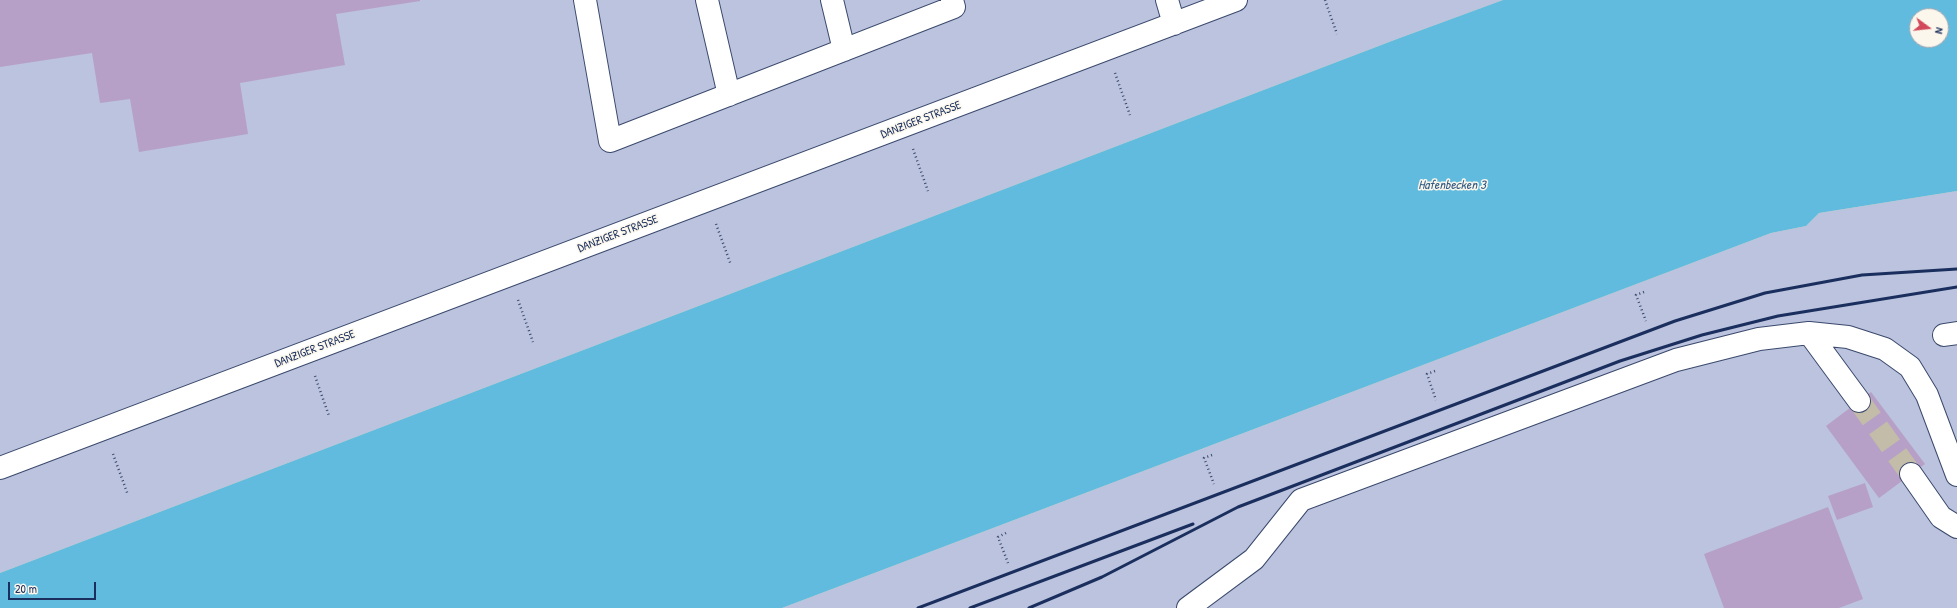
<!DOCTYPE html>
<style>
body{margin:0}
#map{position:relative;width:1957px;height:608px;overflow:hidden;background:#eddfbc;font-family:"Patrick Hand",sans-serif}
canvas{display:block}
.north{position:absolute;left:1909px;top:8px;width:40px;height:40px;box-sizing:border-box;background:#fbf7ec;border:1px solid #a1a7b3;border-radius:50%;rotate:105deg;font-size:11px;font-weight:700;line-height:16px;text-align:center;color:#1b2f5e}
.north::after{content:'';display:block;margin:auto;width:14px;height:18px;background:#d1495b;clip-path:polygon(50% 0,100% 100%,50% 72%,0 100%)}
.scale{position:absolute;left:8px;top:582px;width:88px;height:18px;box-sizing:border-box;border:2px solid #1b2f5e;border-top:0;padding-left:5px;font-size:12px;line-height:14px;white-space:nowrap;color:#1b2f5e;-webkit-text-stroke:3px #fbf7ec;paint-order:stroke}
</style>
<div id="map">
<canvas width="1957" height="608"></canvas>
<div class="north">N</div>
<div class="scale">20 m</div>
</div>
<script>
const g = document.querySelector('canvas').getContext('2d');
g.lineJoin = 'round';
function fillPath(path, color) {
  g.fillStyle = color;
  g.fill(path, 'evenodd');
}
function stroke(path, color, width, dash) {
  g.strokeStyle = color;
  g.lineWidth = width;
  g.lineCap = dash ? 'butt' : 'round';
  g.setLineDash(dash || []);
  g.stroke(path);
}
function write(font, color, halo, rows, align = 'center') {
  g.font = font + ' "Patrick Hand",sans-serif';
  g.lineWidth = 3;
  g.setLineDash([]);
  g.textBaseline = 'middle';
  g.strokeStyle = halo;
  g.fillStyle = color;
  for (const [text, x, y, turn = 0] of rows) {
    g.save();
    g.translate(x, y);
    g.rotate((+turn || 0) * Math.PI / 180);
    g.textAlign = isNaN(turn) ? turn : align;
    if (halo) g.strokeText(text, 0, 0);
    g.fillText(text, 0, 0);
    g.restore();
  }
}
const industrial = new Path2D(`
 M0,0H1503L1397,39L0,573Z
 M1957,191V608H782L1771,233L1806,226L1819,213Z`);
const water = new Path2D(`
 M1503,0H1957V191L1819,213L1806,226L1771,233L782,608H0V573L1397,39ZM1917,16H1941V40H1917Z`);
const building = new Path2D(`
 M0,0H420V1L336,14L345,65L240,83L248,134L139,152L130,99L100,103L92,53L0,67Z
 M1871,392L1925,464L1879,498L1826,426Z
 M1865,483L1873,507L1837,520L1828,496Z
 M1828,507L1863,599L1839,608H1724L1704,554Z`);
const minorTunnel = new Path2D(`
 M1859,401L1911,474`);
const path = new Path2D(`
 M1325,0L1337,34
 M1115,73L1130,115
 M913,149L928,191
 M716,224L731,265
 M1644,292L1636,295L1646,321
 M518,300L533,342
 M1435,371L1427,374L1436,400
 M315,376L329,416
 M113,454L128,495
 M1212,455L1204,458L1214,484
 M1006,533L998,537L1008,563`);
const minor = new Path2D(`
 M585,0L610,141L954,7L952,0
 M707,0L729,95
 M832,0L844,50
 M1167,0L1174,24
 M1809,333L1859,401
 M1944,335L1957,333
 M0,468L1236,0
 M1911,474L1941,517L1957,527
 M1188,608L1254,559L1301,500L1676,360L1759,339L1809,333L1848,337L1885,349L1910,367L1927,395L1957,475`);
const rail = new Path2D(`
 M918,608L1675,321L1765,293L1862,275L1957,269
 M970,608L1193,524
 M1029,608L1102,577L1238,507L1620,361L1702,335L1778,316L1957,287`);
const streetNames = [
 ["DANZIGER STRASSE",921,120,-21],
 ["DANZIGER STRASSE",618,234,-21],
 ["DANZIGER STRASSE",315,349,-21]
];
const waterNames = [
 ["Hafenbecken 3",1452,186]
];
fillPath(industrial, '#bbc3de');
fillPath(water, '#60bbde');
fillPath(building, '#b7a0c7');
stroke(minorTunnel, '#c3bca9', 22, [22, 11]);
stroke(minor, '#3a496c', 24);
stroke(path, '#3a496c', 2.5, [1, 3]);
stroke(minor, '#fff', 22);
stroke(rail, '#1b2f5e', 3);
write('12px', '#1b2f5e', '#fbf7ec', streetNames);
write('italic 13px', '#305984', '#fbf7ec', waterNames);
</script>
